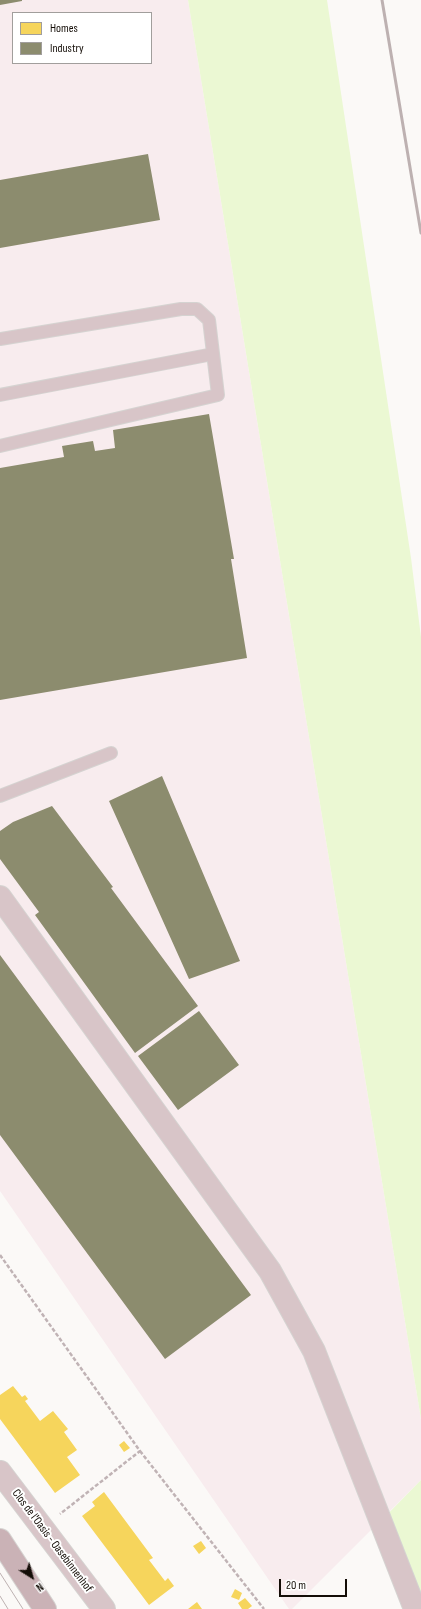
<!DOCTYPE html>
<style>
body{margin:0}
#map{position:relative;width:421px;height:1609px;overflow:hidden;background:#fbf9f7;font-family:"Sofia Sans Condensed",sans-serif}
canvas{display:block}
.legend{position:absolute;left:12px;top:12px;width:140px;height:52px;box-sizing:border-box;background:#fff;border:1px solid #a19e9c;margin:0;padding:5px 7px;list-style:none;font-size:12px;color:#140d07}
.legend li{display:flex;align-items:center;gap:8px;height:20px}
.legend b{width:20px;border:1px solid #a19e9c}
.north{position:absolute;left:12px;top:1557px;width:40px;height:40px;-webkit-text-stroke:3px #fff;paint-order:stroke;rotate:143deg;font-size:11px;font-weight:700;line-height:16px;text-align:center;color:#140d07}
.north::after{content:'';display:block;margin:auto;width:14px;height:18px;background:#140d07;clip-path:polygon(50% 0,100% 100%,50% 72%,0 100%)}
.scale{position:absolute;left:279px;top:1579px;width:68px;height:18px;box-sizing:border-box;border:2px solid #140d07;border-top:0;padding-left:5px;font-size:12px;line-height:14px;white-space:nowrap;color:#140d07;-webkit-text-stroke:3px #fff;paint-order:stroke}
</style>
<div id="map">
<canvas width="421" height="1609"></canvas>
<ul class="legend">
<li><b style="height:11px;background:#f6d55c"></b>Homes</li>
<li><b style="height:11px;background:#8c8c6e"></b>Industry</li>
</ul>
<div class="north">N</div>
<div class="scale">20 m</div>
</div>
<script>
const g = document.querySelector('canvas').getContext('2d');
g.lineJoin = 'round';
function fillPath(path, color) {
  g.fillStyle = color;
  g.fill(path, 'evenodd');
}
function stroke(path, color, width, dash) {
  g.strokeStyle = color;
  g.lineWidth = width;
  g.lineCap = dash ? 'butt' : 'round';
  g.setLineDash(dash || []);
  g.stroke(path);
}
function write(font, color, halo, rows, align = 'center') {
  g.font = font + ' "Sofia Sans Condensed",sans-serif';
  g.lineWidth = 4;
  g.setLineDash([]);
  g.textBaseline = 'middle';
  g.strokeStyle = halo;
  g.fillStyle = color;
  for (const [text, x, y, turn = 0] of rows) {
    g.save();
    g.translate(x, y);
    g.rotate((+turn || 0) * Math.PI / 180);
    g.textAlign = isNaN(turn) ? turn : align;
    if (halo) g.strokeText(text, 0, 0);
    g.fillText(text, 0, 0);
    g.restore();
  }
}
const industrial = new Path2D(`
 M0,0H188L421,1419V1480L292,1609H289L0,1191ZM13,13H151V63H13Z`);
const green = new Path2D(`
 M188,0H327L411,558L421,637V1419Z
 M421,1480V1609L378,1524Z`);
const homes = new Path2D(`
 M13,1386L22,1397L25,1395L28,1399L25,1401L40,1421L53,1411L68,1429L64,1432L77,1450L67,1457L80,1475L55,1493L0,1419V1395Z
 M124,1441L130,1448L124,1452L119,1445Z
 M104,1492L153,1558L149,1560L165,1581L168,1578L174,1586L149,1605L82,1516L95,1506L92,1502Z
 M201,1541L206,1548L199,1554L193,1546Z
 M235,1589L242,1593L239,1600L231,1597Z
 M245,1598L252,1606L248,1609H242L238,1603Z
 M197,1602L202,1609H188Z`);
const industry = new Path2D(`
 M0,0H22V1L0,5Z
 M148,154L160,220L0,248V180Z
 M209,414L234,559H231L247,658L0,700V468L64,457L62,446L93,441L95,451L115,448L113,430Z
 M162,776L240,961L189,979L109,801Z
 M52,806L113,887L111,888L198,1006L135,1053L35,915L39,912L0,859V831L13,822Z
 M0,955L251,1295L165,1359L0,1135Z
 M199,1011L239,1065L178,1110L138,1056Z`);
const path = new Path2D(`
 M0,1255L140,1451L60,1514
 M140,1451L264,1609`);
const service = new Path2D(`
 M0,339L181,309H197L209,320L218,395L0,446
 M0,395L213,354
 M0,796L111,753`);
const minor = new Path2D(`
 M0,897L270,1271L314,1351L415,1609
 M0,1472L104,1609`);
const primary = new Path2D(`
 M0,1540L45,1609`);
const tram = new Path2D(`
 M0,1573L23,1609
 M0,1596L8,1609`);
const rail = new Path2D(`
 M382,0L421,233`);
const streetNames = [
 ["Clos de l'Oasis - Oasebinnenhof",52,1541,53]
];
fillPath(industrial, '#f8ecee');
fillPath(green, '#ebf8d3');
fillPath(homes, '#f6d55c');
fillPath(industry, '#8c8c6e');
stroke(service, '#d5d3d1', 14);
stroke(minor, '#d5d3d1', 24);
stroke(primary, '#d5d3d1', 24);
stroke(path, '#c0b3b5', 2.5, [4, 2]);
stroke(service, '#d8c5c8', 12);
stroke(minor, '#d8c5c8', 22);
stroke(primary, '#cab2b6', 22);
stroke(tram, '#bdb1b1', 1);
stroke(rail, '#bdb1b1', 3);
write('12px', '#140d07', '#fff', streetNames);
</script>
